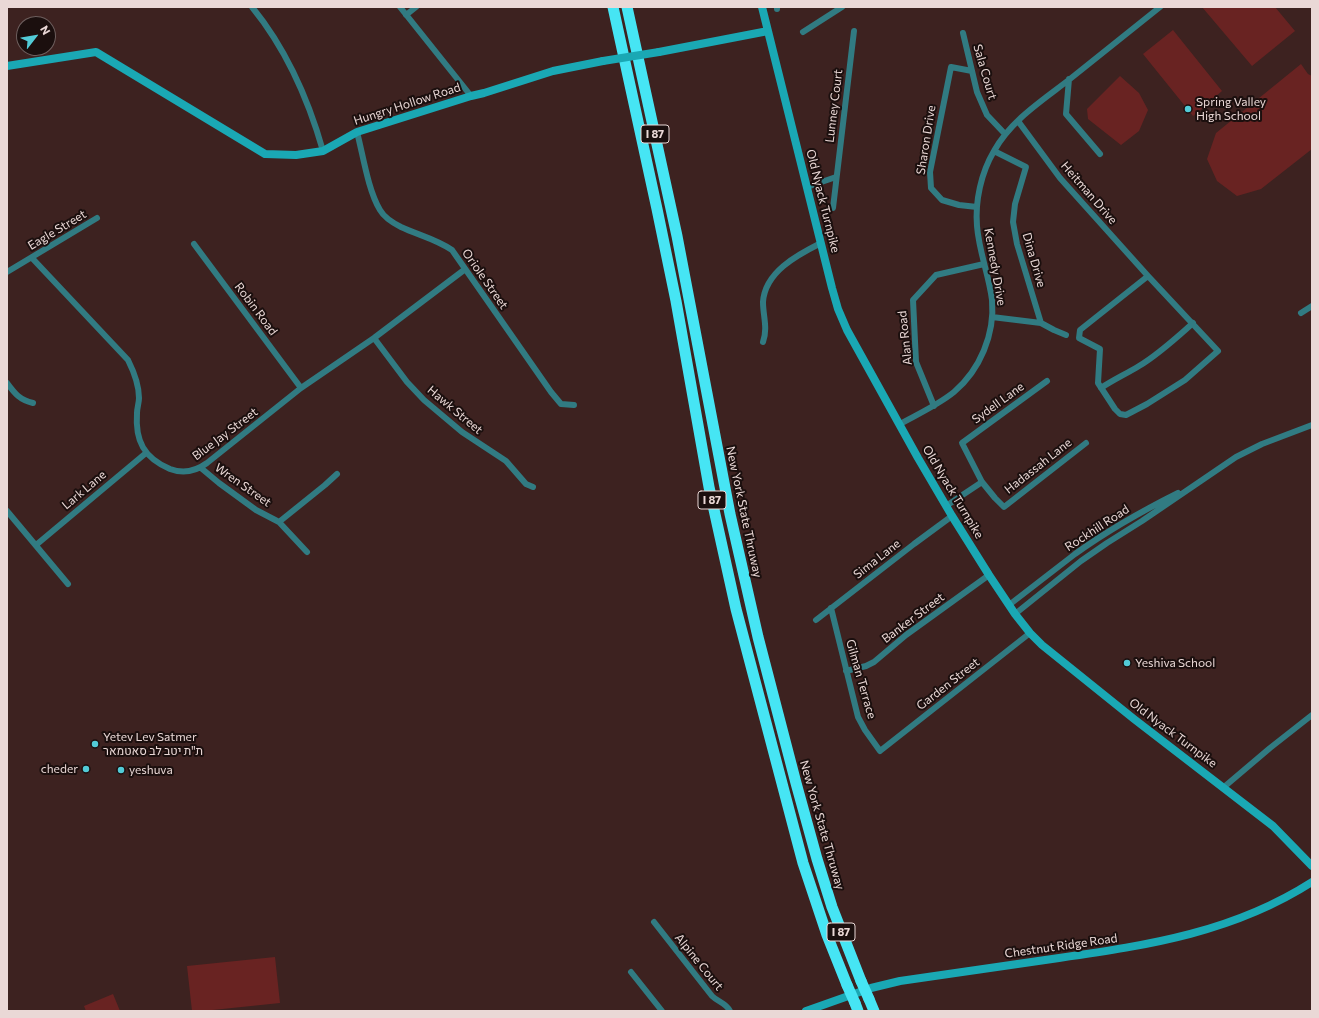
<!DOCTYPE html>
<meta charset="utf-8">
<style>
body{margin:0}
#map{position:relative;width:1319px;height:1018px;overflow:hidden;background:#3d2220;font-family:Commissioner,sans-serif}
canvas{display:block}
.frame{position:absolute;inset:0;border:8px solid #ead8d6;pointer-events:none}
.north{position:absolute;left:16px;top:16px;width:40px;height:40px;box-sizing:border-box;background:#1b0f0e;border:1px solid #6e5f5e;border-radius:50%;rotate:59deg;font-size:11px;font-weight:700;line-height:16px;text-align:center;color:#ead8d6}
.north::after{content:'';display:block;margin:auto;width:14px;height:18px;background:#52cbd7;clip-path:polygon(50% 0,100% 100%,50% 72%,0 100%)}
</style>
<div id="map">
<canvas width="1319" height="1018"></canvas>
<div class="frame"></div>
<div class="north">N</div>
</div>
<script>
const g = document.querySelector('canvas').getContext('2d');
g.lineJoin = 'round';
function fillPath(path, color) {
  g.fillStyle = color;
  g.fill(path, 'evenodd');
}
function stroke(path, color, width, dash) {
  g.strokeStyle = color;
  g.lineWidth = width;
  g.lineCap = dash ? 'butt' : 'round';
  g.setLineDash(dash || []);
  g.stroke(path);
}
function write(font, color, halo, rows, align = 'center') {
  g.font = font + ' Commissioner,Heebo,sans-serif';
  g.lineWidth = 4;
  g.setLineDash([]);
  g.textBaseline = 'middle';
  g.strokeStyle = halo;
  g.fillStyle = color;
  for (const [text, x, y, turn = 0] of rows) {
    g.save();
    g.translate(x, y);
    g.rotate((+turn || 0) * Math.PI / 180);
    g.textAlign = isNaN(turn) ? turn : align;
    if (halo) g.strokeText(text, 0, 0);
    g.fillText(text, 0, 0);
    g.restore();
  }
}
const green = new Path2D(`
 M1202,7H1275L1295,31L1252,66Z
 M1173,30L1222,91L1193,116L1143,54Z
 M1301,64L1308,74L1312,76V149L1261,189L1237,196L1217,181L1207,159L1216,133Z
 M1120,76L1139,93L1148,110L1139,131L1121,145L1088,119L1087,109Z
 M275,957L280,1003L203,1011H192L187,966Z
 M113,994L120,1011H86L84,1006Z`);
const street = new Path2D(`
 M252,7C287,50 308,98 323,151
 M400,7L471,96
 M777,7V9
 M406,15L416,7
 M803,32L842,7
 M963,33L977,92L987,115L1005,134
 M972,71L951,67L930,172L931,188L942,200L959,205L977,207
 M1069,79L1066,114L1100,154
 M1018,121L1060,178L1148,276L1218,351L1185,380L1147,404L1126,415L1120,414L1115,409L1098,383L1100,349L1079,338L1080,330L1148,276
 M357,132C363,155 368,190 380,210C384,217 393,223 401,227C418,235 436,239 452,250L551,392L561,404L574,405
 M807,187L836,177
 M833,208L854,31
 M194,244L301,388
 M32,258L128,360C134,372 139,384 139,398C139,403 137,408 137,413C135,441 144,458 170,469C183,474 196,471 207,463L301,388L374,338L464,270
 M7,272L97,218
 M1301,313L1312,306
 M992,317L1041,323L1017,244L1013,222L1015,204L1026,167L994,151
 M1041,323L1054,330L1066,335
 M374,338L407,382L424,400L462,432L506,461L526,484L533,487
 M763,342C768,328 763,316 763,302C765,272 797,255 821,243
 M1047,381L962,443L982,482L995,498L1004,507L1086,443
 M7,383C15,394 20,400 33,403
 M1101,388C1113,380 1126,374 1139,366C1159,354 1176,338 1193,323
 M934,406L916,362L913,300L936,275L984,264
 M900,424C918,414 938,405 954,392C980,370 995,334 992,300C989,275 979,252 977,226C975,201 981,173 994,151C1011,120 1043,100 1070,79C1100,55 1130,31 1160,7
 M201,468L219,483L256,510L279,522L307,552
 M946,506L982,482
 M7,511L68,584
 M279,522L325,485L337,474
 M36,545L146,453
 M1009,605C1031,588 1053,571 1075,554C1107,531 1142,511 1178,493
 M831,608L858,717L865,730L880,751L1030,633
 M1015,614L1081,561L1107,543L1142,521L1236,457L1262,444L1312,425
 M816,620L914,544L952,516
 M846,671L866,666L874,662L906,635L989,575
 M1224,787L1270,748L1312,715
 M654,922L712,996C718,1002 726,1003 730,1011
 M631,972L662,1011`);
const secondary = new Path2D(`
 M762,7L832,288L838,309L847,330L918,458L952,516L989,575L1015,614L1030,633L1042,645L1134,719L1273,826L1312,866
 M659,52L768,31
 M7,66L96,52L265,154L296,155L323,151L357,132L471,96L484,93L553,71L603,61
 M806,1011L871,988L900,981C953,973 1006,966 1059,958C1150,945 1234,932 1312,882`);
const highway = new Path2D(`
 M613,7L657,209L676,301L709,487L736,609L803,863L827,935L847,985
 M627,7L677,236L730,514L758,637L796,783L817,859L832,907L861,981
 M869,999L874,1011
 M855,1003L858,1011`);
const secondaryBridge = new Path2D(`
 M603,61L659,52`);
const highwayBridge = new Path2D(`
 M861,981L869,999
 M847,985L855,1003`);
const markers = [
 [1188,109,4,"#52cbd7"],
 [1127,663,4,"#52cbd7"],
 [95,744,4,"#52cbd7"],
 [86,769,4,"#52cbd7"],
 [121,770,4,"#52cbd7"]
];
const shields = [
 [655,134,28],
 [712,500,28],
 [841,932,28]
];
const shieldNames = [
 ["I 87",655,134],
 ["I 87",712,500],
 ["I 87",841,932]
];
const streetNames = [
 ["Sala Court",985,72,74],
 ["Hungry Hollow Road",407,104,-18],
 ["Lunney Court",834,106,-83],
 ["Sharon Drive",926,140,-81],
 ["Heitman Drive",1089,193,49],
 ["Old Nyack Turnpike",823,201,76],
 ["Eagle Street",57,230,-31],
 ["Dina Drive",1034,260,74],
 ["Kennedy Drive",995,267,80],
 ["Oriole Street",485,279,55],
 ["Robin Road",256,309,53],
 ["Alan Road",905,338,-96],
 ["Sydell Lane",998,403,-36],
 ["Hawk Street",455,410,40],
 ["Blue Jay Street",225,434,-37],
 ["Hadassah Lane",1038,466,-38],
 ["Wren Street",243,485,35],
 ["Lark Lane",84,490,-40],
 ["Old Nyack Turnpike",953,492,59],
 ["New York State Thruway",744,512,78],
 ["Rockhill Road",1097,528,-33],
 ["Sima Lane",877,559,-38],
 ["Banker Street",913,618,-37],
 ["Gilman Terrace",861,679,74],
 ["Garden Street",948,684,-38],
 ["Old Nyack Turnpike",1173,733,37],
 ["New York State Thruway",822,825,74],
 ["Chestnut Ridge Road",1061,946,-8],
 ["Alpine Court",699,962,51]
];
const poiNames = [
 ["Spring Valley",1196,102],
 ["High School",1196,116],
 ["Yeshiva School",1135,663],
 ["Yetev Lev Satmer",103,737],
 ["ת\"ת יטב לב סאטמאר",103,751],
 ["cheder",78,769,"right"],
 ["yeshuva",129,770]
];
fillPath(green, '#692322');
stroke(street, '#317b82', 6);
stroke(secondary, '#1aa8b4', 8);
stroke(highway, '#46e5f4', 11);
stroke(secondaryBridge, '#1aa8b4', 8);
stroke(highwayBridge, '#46e5f4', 11);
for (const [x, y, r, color] of markers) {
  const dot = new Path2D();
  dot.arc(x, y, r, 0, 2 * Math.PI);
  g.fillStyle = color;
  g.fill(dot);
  stroke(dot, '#1b0f0e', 1.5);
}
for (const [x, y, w] of shields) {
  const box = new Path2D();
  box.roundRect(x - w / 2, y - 9, w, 18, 3);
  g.fillStyle = '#1b0f0e';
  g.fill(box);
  stroke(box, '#ead8d6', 1);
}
write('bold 11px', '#ead8d6', null, shieldNames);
write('12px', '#ead8d6', '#1b0f0e', streetNames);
write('12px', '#ead8d6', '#1b0f0e', poiNames, 'left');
</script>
